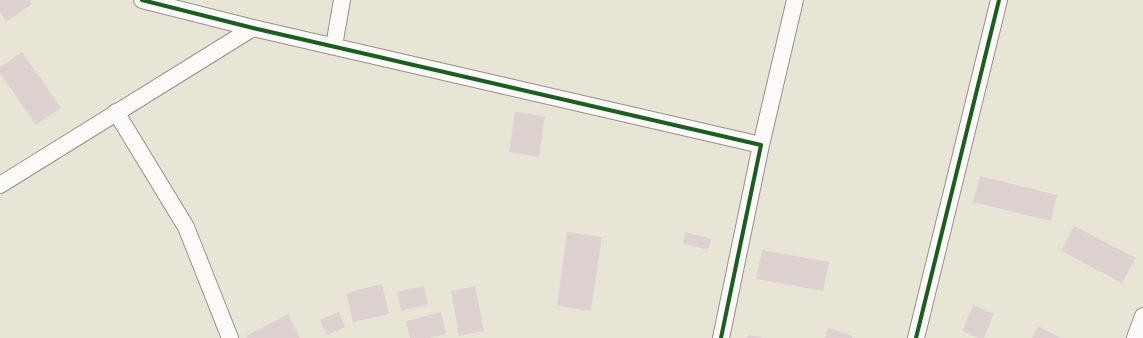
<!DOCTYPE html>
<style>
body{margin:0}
canvas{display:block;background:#e8e5d7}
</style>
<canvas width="1143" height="338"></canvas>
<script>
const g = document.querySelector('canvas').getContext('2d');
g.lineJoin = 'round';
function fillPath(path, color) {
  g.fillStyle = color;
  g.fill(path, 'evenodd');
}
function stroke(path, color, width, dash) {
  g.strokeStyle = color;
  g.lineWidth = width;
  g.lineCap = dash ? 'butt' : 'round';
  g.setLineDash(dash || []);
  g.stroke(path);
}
const building = new Path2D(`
 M0,0H29L32,4L6,22L0,12Z
 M22,52L61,108L36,125L0,73V67Z
 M515,112L545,116L539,157L509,152Z
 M980,176L1057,195L1051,221L973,202Z
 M1074,226L1136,258L1122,283L1061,251Z
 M567,232L602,237L591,311L557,306Z
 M686,232L711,239L708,250L683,243Z
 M762,250L829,262L823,291L756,279Z
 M382,284L389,314L353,322L346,293Z
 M424,286L428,305L401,311L397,292Z
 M475,286L484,331L459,336L451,291Z
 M973,305L994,314L984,338H978L962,331Z
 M339,312L345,327L327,335L320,320Z
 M441,312L446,334L430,338H410L406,321Z
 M288,314L300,338H247L246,336Z
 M1038,326L1061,338H1032Z
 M828,328L853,336L852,338H825Z
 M748,335L761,337V338H747Z`);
const minor = new Path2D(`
 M142,0L253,28L761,145L721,338
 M334,46L342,0
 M116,112L186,227L230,338
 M761,145L795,0
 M0,185L253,28
 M916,338L999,0
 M1135,338L1143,316`);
const cycleway = new Path2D(`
 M142,0L253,28L761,145L721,338
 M916,338L999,0`);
fillPath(building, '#ded2d1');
stroke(minor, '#988f8b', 18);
stroke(minor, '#fcfbf9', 16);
stroke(cycleway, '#1b5e20', 4);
</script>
